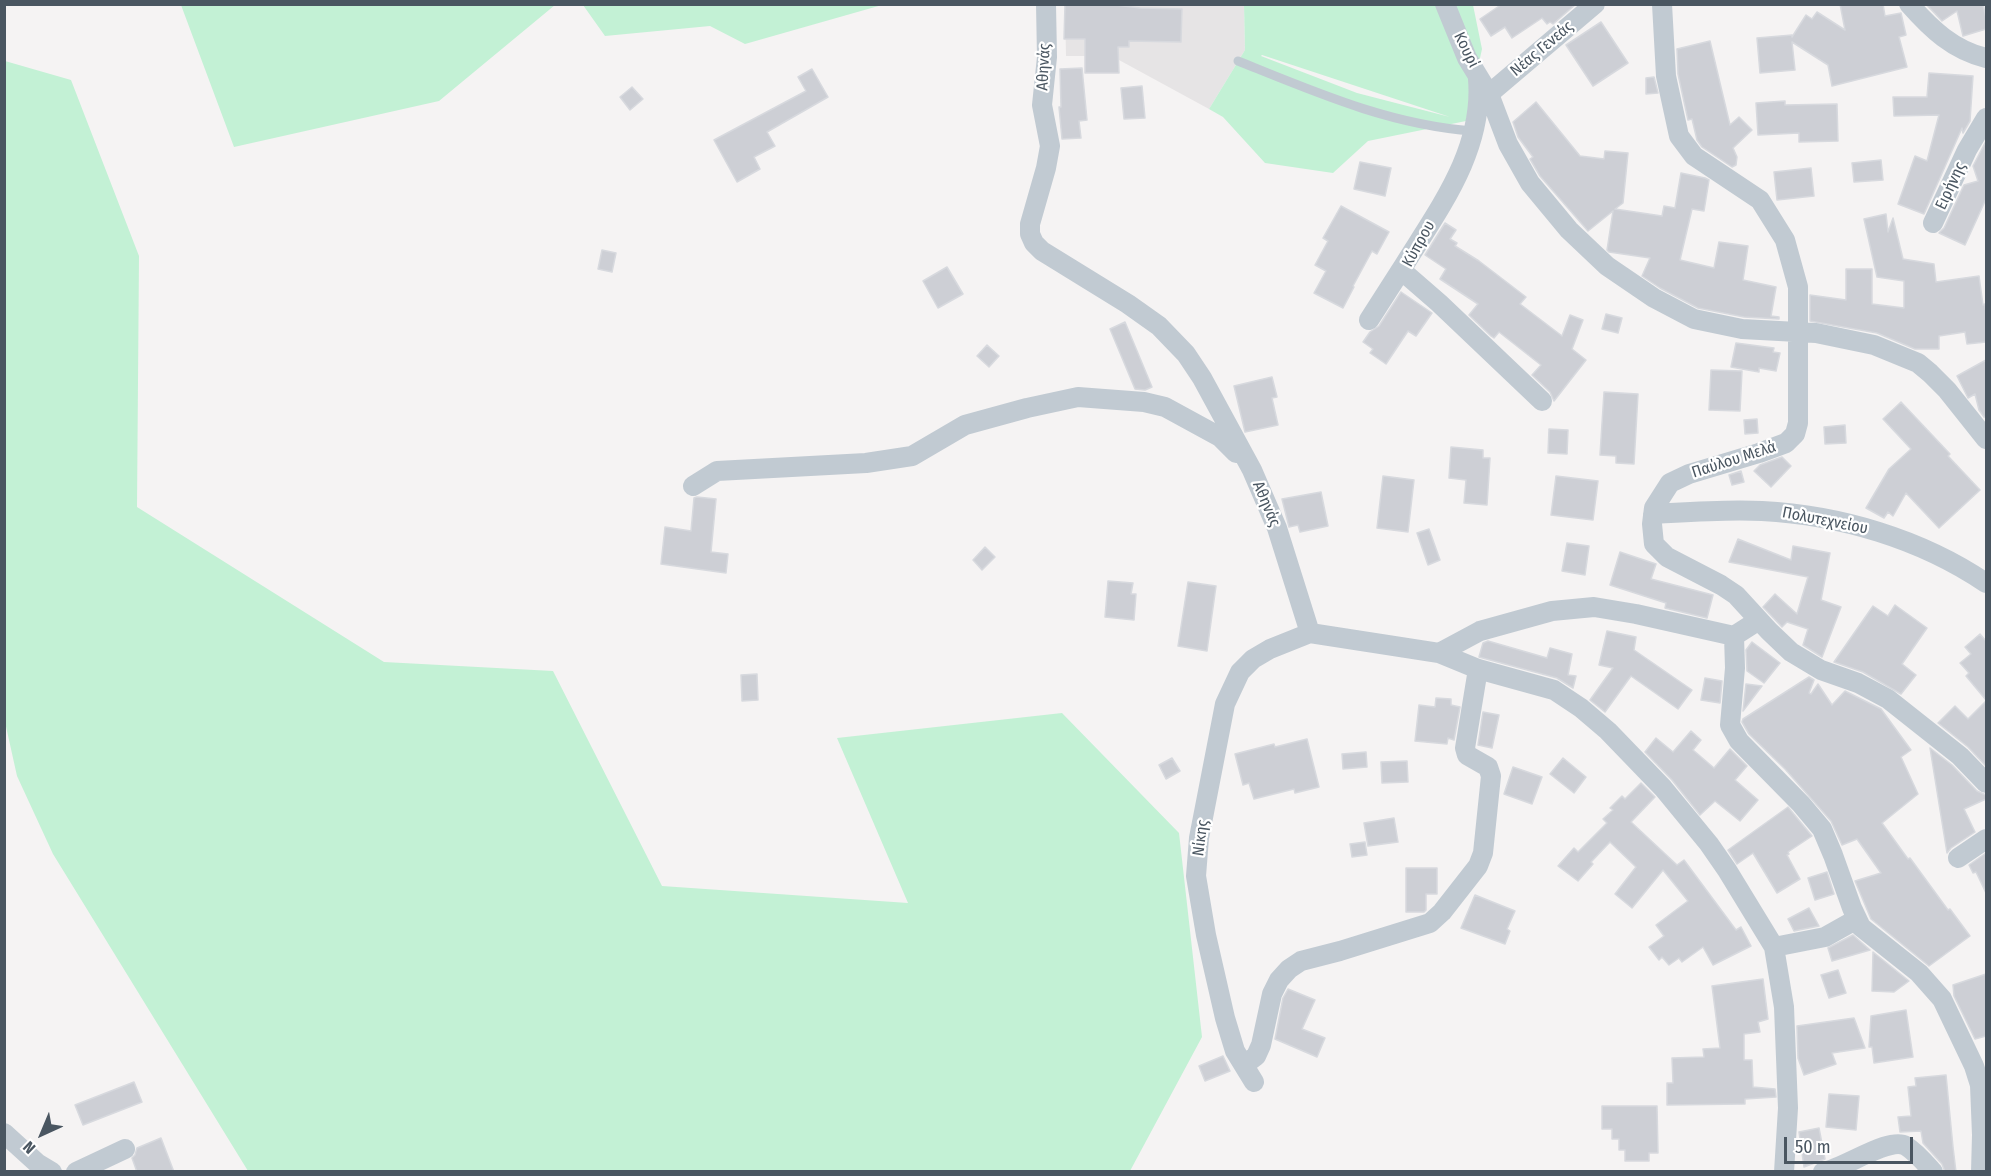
<!DOCTYPE html>
<meta charset="utf-8">
<style>
body{margin:0}
#map{position:relative;width:1991px;height:1176px;overflow:hidden;background:#f5f3f3;font-family:"Fira Sans Condensed",sans-serif}
canvas{display:block}
.frame{position:absolute;inset:0;border:6px solid #4a5661;pointer-events:none}
.north{position:absolute;left:12px;top:1104px;width:60px;height:60px;-webkit-text-stroke:4px #fff;paint-order:stroke;rotate:224deg;font-size:16px;font-weight:700;line-height:24px;text-align:center;color:#4a5661}
.north::after{content:'';display:block;margin:auto;width:21px;height:27px;background:#4a5661;clip-path:polygon(50% 0,100% 100%,50% 72%,0 100%)}
.scale{position:absolute;left:1784px;top:1137px;width:129px;height:27px;box-sizing:border-box;border:3px solid #4a5661;border-top:0;padding-left:8px;font-size:18px;line-height:21px;white-space:nowrap;color:#4a5661;-webkit-text-stroke:4px #fff;paint-order:stroke}
</style>
<div id="map">
<canvas width="1991" height="1176"></canvas>
<div class="frame"></div>
<div class="north">N</div>
<div class="scale">50 m</div>
</div>
<script>
const g = document.querySelector('canvas').getContext('2d');
g.lineJoin = 'round';
function fillPath(path, color) {
  g.fillStyle = color;
  g.fill(path, 'evenodd');
}
function stroke(path, color, width, dash) {
  g.strokeStyle = color;
  g.lineWidth = width;
  g.lineCap = dash ? 'butt' : 'round';
  g.setLineDash(dash || []);
  g.stroke(path);
}
function write(font, color, halo, rows, align = 'center') {
  g.font = font + ' "Fira Sans Condensed",sans-serif';
  g.lineWidth = 4.5;
  g.setLineDash([]);
  g.textBaseline = 'middle';
  g.strokeStyle = halo;
  g.fillStyle = color;
  for (const [text, x, y, turn = 0] of rows) {
    g.save();
    g.translate(x, y);
    g.rotate((+turn || 0) * Math.PI / 180);
    g.textAlign = isNaN(turn) ? turn : align;
    if (halo) g.strokeText(text, 0, 0);
    g.fillText(text, 0, 0);
    g.restore();
  }
}
const education = new Path2D(`
 M1065,5H1244L1245,50L1209,109L1119,60L1118,56H1066Z`);
const green = new Path2D(`
 M181,5H555L439,101L234,147Z
 M583,5H882L745,44L710,26L605,36Z
 M1244,5H1473L1482,49L1466,121L1368,141L1333,173L1265,163L1223,117L1209,109L1245,50ZM1261,56L1262,55L1450,117L1357,93Z
 M5,61L71,80L139,256L137,507L384,662L553,671L662,886L908,903L837,738L1062,713L1179,833L1202,1037L1130,1171H248L53,854L17,776L5,722Z`);
const building = new Path2D(`
 M1065,4H1108L1140,8L1182,9L1181,42L1129,41V47H1118L1119,73H1085V39H1064Z
 M1502,4H1576L1553,24L1550,22L1547,24L1542,18L1512,38L1505,27L1491,36L1480,19Z
 M1840,4H1883L1885,16L1901,13L1906,35L1899,37L1907,67L1832,86L1828,65L1792,42L1795,70L1760,73L1757,38L1792,35V37L1806,15L1812,19L1817,12L1845,30Z
 M1926,4H1983L1986,18V29L1963,36L1957,11L1942,21Z
 M1601,22L1628,63L1593,86L1566,45Z
 M1710,41L1730,125L1739,117L1752,130L1733,148L1737,157L1736,165L1732,167L1702,147L1697,140L1692,119L1688,120L1678,74L1677,49Z
 M1082,68L1087,120L1079,121L1081,138L1062,139L1059,107H1061L1060,69Z
 M812,69L828,97L767,132L775,146L754,157L760,169L737,182L714,140L806,91L798,77Z
 M1929,73L1973,76L1970,121L1963,133L1962,128L1924,214L1898,204L1915,156L1927,161L1939,115L1894,116L1893,97H1927Z
 M1654,77L1658,93L1646,94V78Z
 M1142,86L1145,118L1124,119L1121,88Z
 M632,87L643,99L630,110L620,97Z
 M1785,101V105L1837,104L1838,141L1799,142V133L1758,135L1756,103Z
 M1536,102L1580,156L1604,159L1605,151L1628,153L1623,203L1615,209L1662,216L1664,206L1675,208L1681,173L1705,178L1709,180L1704,211L1692,209L1680,260L1714,268L1719,242L1748,246L1743,280L1776,287L1771,316L1779,317V319L1744,317L1698,308L1660,288L1642,276L1650,258L1609,252L1607,250L1613,211L1588,231L1540,176L1530,159L1533,157L1518,137L1513,122Z
 M1986,141V199L1965,245L1939,233L1944,228L1964,185L1978,181L1973,166Z
 M1881,160L1883,180L1854,182L1852,163Z
 M1360,162L1391,168L1385,196L1354,189Z
 M1811,168L1814,196L1777,200L1774,172Z
 M1341,206L1389,232L1377,254L1372,251L1353,286L1354,287L1343,308L1314,293L1326,271L1315,265L1328,241L1323,238Z
 M1886,214L1888,232L1893,218L1903,259L1934,264L1936,282L1979,276L1983,305L1985,304L1986,313V342L1967,344L1965,332L1939,336V349H1915L1877,333L1810,321V295L1846,300V269H1872V304L1904,308V281L1877,277L1864,219Z
 M1445,223L1456,230L1450,239L1457,243L1455,246L1479,261L1526,297L1520,304L1562,336L1570,315L1583,320L1572,349L1586,360L1554,401L1550,392L1532,375L1541,365L1499,332L1494,338L1491,336L1469,315L1478,304L1440,279L1446,269L1425,255Z
 M602,250L616,253L612,272L598,269Z
 M947,267L963,294L938,308L923,281Z
 M1401,292L1432,313L1416,336L1408,331L1386,364L1370,353L1373,349L1363,342L1370,332L1379,326Z
 M1606,314L1622,318L1618,333L1602,329Z
 M1125,322L1152,387L1145,390L1135,389L1110,329Z
 M1736,343L1774,348L1773,352L1780,353L1776,371L1759,368V372L1731,367Z
 M987,345L999,356L989,367L977,356Z
 M1986,360V417H1984L1979,410L1975,394L1968,398L1957,376Z
 M1711,370L1742,371L1740,411L1709,410Z
 M1272,377L1277,397L1272,398L1278,425L1245,432L1234,386Z
 M1604,392L1638,394L1634,464L1616,463V456L1600,455Z
 M1901,402L1950,454L1948,456L1980,490L1939,528L1906,493L1893,516L1888,512L1884,518L1866,508L1889,469L1911,449L1883,419Z
 M1757,419L1758,433L1745,434L1744,420Z
 M1845,425L1846,443L1825,444L1824,427Z
 M1549,429L1568,430L1567,454L1548,453Z
 M1451,447L1483,450V458H1490L1487,505L1464,503L1466,480L1449,478Z
 M1782,457L1791,466L1771,487L1754,471L1760,465Z
 M1741,471L1744,482L1732,485L1729,475Z
 M1383,476L1414,480L1408,532L1377,528Z
 M1556,476L1598,481L1593,520L1551,515Z
 M1321,492L1328,526L1300,532L1298,525L1289,527L1282,499Z
 M697,497L716,499L711,552L728,554L726,573L661,564L665,527L691,531L694,498Z
 M1429,529L1440,560L1428,565L1417,533Z
 M1738,539L1791,560L1793,546L1830,553L1821,600L1841,607L1822,657L1803,645L1808,629L1787,622L1782,627L1763,607L1775,594L1797,614L1808,577L1729,562Z
 M1567,543L1589,546L1585,575L1562,571Z
 M985,547L995,557L982,570L973,560Z
 M1620,552L1656,564L1651,579L1713,595L1707,618L1665,608L1666,603L1610,585Z
 M1108,581L1133,583L1131,594H1136L1134,620L1105,617Z
 M1188,582L1216,586L1207,651L1178,646Z
 M1895,605L1927,628L1902,664L1916,675L1901,694L1863,672L1834,662L1873,606L1888,616Z
 M1607,631L1636,637L1634,650L1692,690L1678,709L1631,676L1605,712L1590,700L1613,668L1599,665Z
 M1980,634L1986,641V700L1966,676L1969,673L1960,663L1971,654L1965,647Z
 M1488,641L1547,658L1550,648L1572,654L1568,675L1576,676L1573,688L1557,678L1479,657L1483,643Z
 M1752,642L1780,663L1764,683L1747,671L1746,650Z
 M757,674L758,700L742,701L741,675Z
 M1809,677L1814,680L1809,693L1811,694L1818,684L1832,705L1845,691L1881,709L1911,750L1901,757L1918,794L1882,823L1908,859L1910,858L1948,910L1950,909L1970,936L1929,966L1871,919L1855,881L1881,873L1857,839L1842,845L1831,821L1785,769L1749,734L1742,722L1743,719Z
 M1705,678L1722,681L1720,703L1701,700Z
 M1746,684L1762,686L1743,711Z
 M1436,698L1451,699V705L1460,707L1454,740L1448,738L1447,744L1415,741L1419,705L1435,707Z
 M1986,701V766L1968,747L1938,723L1955,706L1968,719Z
 M1483,712L1499,715L1492,748L1478,745Z
 M1691,731L1701,740L1693,750L1714,768L1730,749L1747,766L1735,780L1758,800L1740,821L1715,801L1700,815L1672,780L1645,752L1656,738L1673,752Z
 M1307,739L1319,787L1295,793L1294,789L1254,799L1249,783L1243,785L1235,754L1274,744L1275,747Z
 M1930,748L1952,765L1977,791L1986,795V799L1964,809L1975,832L1951,848L1947,853Z
 M1366,752L1367,767L1343,769L1342,754Z
 M1172,758L1180,771L1166,779L1159,765Z
 M1563,758L1586,777L1574,793L1550,774Z
 M1407,761L1408,782L1382,783L1381,762Z
 M1513,767L1542,777L1532,804L1504,794Z
 M1641,783L1655,797L1631,822L1677,865L1684,860L1736,930L1741,927L1751,946L1713,965L1703,947L1682,962L1679,958L1669,965L1662,957L1659,960L1649,947L1664,936L1656,925L1688,901L1663,870L1632,908L1615,894L1636,867L1610,842L1591,862L1593,864L1578,881L1558,866L1574,848L1578,852L1607,823L1603,819L1613,810L1610,808L1622,796L1625,799Z
 M1788,807L1812,836L1788,852L1789,854L1787,855L1800,879L1777,893L1753,853L1737,864L1728,850Z
 M1394,818L1398,842L1368,846L1364,823Z
 M1365,842L1367,855L1352,857L1350,844Z
 M1986,853V893L1976,872L1973,873L1969,865Z
 M1406,868H1437V894H1426V910L1424,912H1406Z
 M1827,872L1834,894L1815,900L1808,878Z
 M1475,895L1515,911L1507,929L1510,931L1505,944L1461,928Z
 M1809,908L1819,926L1794,931L1788,919Z
 M1853,935L1870,950L1832,961L1828,948Z
 M1873,952L1909,981L1894,992L1872,991Z
 M1838,970L1846,993L1829,998L1821,975Z
 M1986,974V1036L1975,1039L1954,996L1953,985Z
 M1763,979L1768,1019L1758,1022L1760,1032L1744,1034V1060H1752L1753,1087L1775,1089L1776,1097L1745,1099V1104L1667,1105V1083H1673L1672,1058L1704,1057L1703,1049L1720,1048L1712,986Z
 M1288,989L1315,1000L1302,1029L1325,1038L1317,1057L1275,1039L1283,998Z
 M1906,1010L1913,1057L1874,1063L1872,1047H1869L1871,1016Z
 M1854,1018L1865,1048L1832,1053L1836,1064L1804,1075L1798,1058L1797,1026Z
 M1223,1056L1230,1071L1205,1081L1199,1066Z
 M1946,1075L1953,1147L1956,1172H1945L1942,1164L1923,1143L1921,1131L1900,1132L1898,1117L1911,1116L1908,1087L1916,1086L1915,1078Z
 M134,1082L142,1102L83,1125L75,1105Z
 M1829,1094L1859,1096L1856,1130L1826,1127Z
 M1602,1106H1657L1658,1153H1649V1161H1625V1150H1619V1139H1612V1129H1602Z
 M1819,1128L1825,1159L1804,1167L1799,1132Z
 M161,1138L174,1172H137L132,1158L135,1155L137,1148Z`);
const lane = new Path2D(`
 M1238,61C1315,92 1390,125 1473,131`);
const street = new Path2D(`
 M1046,4L1047,57L1042,105L1050,146L1046,168L1030,224V234L1034,243L1042,251L1128,304L1159,326L1186,354L1202,378L1252,470L1277,528L1310,633L1439,653L1480,631L1552,611L1594,607L1636,614L1734,636L1759,620
 M1445,4L1467,58L1489,94L1508,144L1530,183L1569,230L1607,266L1654,298L1694,319L1742,329L1816,333L1874,345L1918,363L1930,373L1947,390L1986,439
 M1662,4L1666,76L1679,136L1694,156L1760,200L1785,240L1798,287V423L1795,434L1786,443L1759,453L1689,474L1670,483L1654,508L1652,524L1654,544L1667,557L1721,585L1736,595L1769,631L1791,652L1821,670L1858,683L1888,699L1960,756L1986,783
 M1909,4C1931,29 1953,50 1986,58
 M1478,79C1484,152 1437,211 1401,270L1439,303L1542,401
 M1489,94L1595,4
 M1933,223L1967,150L1986,118
 M1369,320L1401,270
 M693,486L717,471L866,463L912,456L965,425L1027,408L1078,397L1144,402L1165,407L1220,437L1236,453
 M1653,514C1689,512 1726,509 1762,511C1840,515 1921,539 1986,583
 M1734,636L1735,668L1730,725L1739,741L1801,804L1822,829L1833,855L1852,908L1861,927L1919,973L1942,999L1974,1066L1980,1085L1982,1135L1981,1172
 M1439,653L1478,669L1554,690L1581,708L1608,731L1663,788L1709,844L1727,870L1774,947L1784,1007L1788,1108L1784,1172
 M1958,858L1986,839
 M1774,947L1825,937L1857,919
 M1244,1065L1256,1056L1261,1045L1272,994L1279,980L1289,969L1301,961L1340,951L1430,923L1442,912L1478,866L1483,853L1491,776L1488,767L1467,755L1465,748L1478,669
 M1254,1082L1235,1051L1225,1018L1206,935L1196,876L1199,838L1225,704L1240,672L1253,659L1270,649L1310,633
 M4,1133L37,1163L52,1172
 M76,1172L125,1149
 M1823,1172C1844,1169 1889,1136 1906,1146C1916,1152 1925,1163 1933,1172`);
const streetNames = [
 ["Νέας Γενεάς",1542,49,-40],
 ["Κουρί",1466,50,64],
 ["Αθηνάς",1044,67,-87],
 ["Ειρήνης",1951,186,-65],
 ["Κύπρου",1419,244,-61],
 ["Παύλου Μελά",1734,460,-18],
 ["Αθηνάς",1266,504,67],
 ["Πολυτεχνείου",1825,521,11],
 ["Νίκης",1201,838,-82]
];
fillPath(education, '#e6e4e5');
fillPath(green, '#c3f1d5');
fillPath(building, '#cdcfd5');
stroke(building, '#d7d9de', 1.5);
stroke(lane, '#c1cad2', 9);
stroke(street, '#c1cad2', 20);
write('16px', '#4a5661', '#fff', streetNames);
</script>
